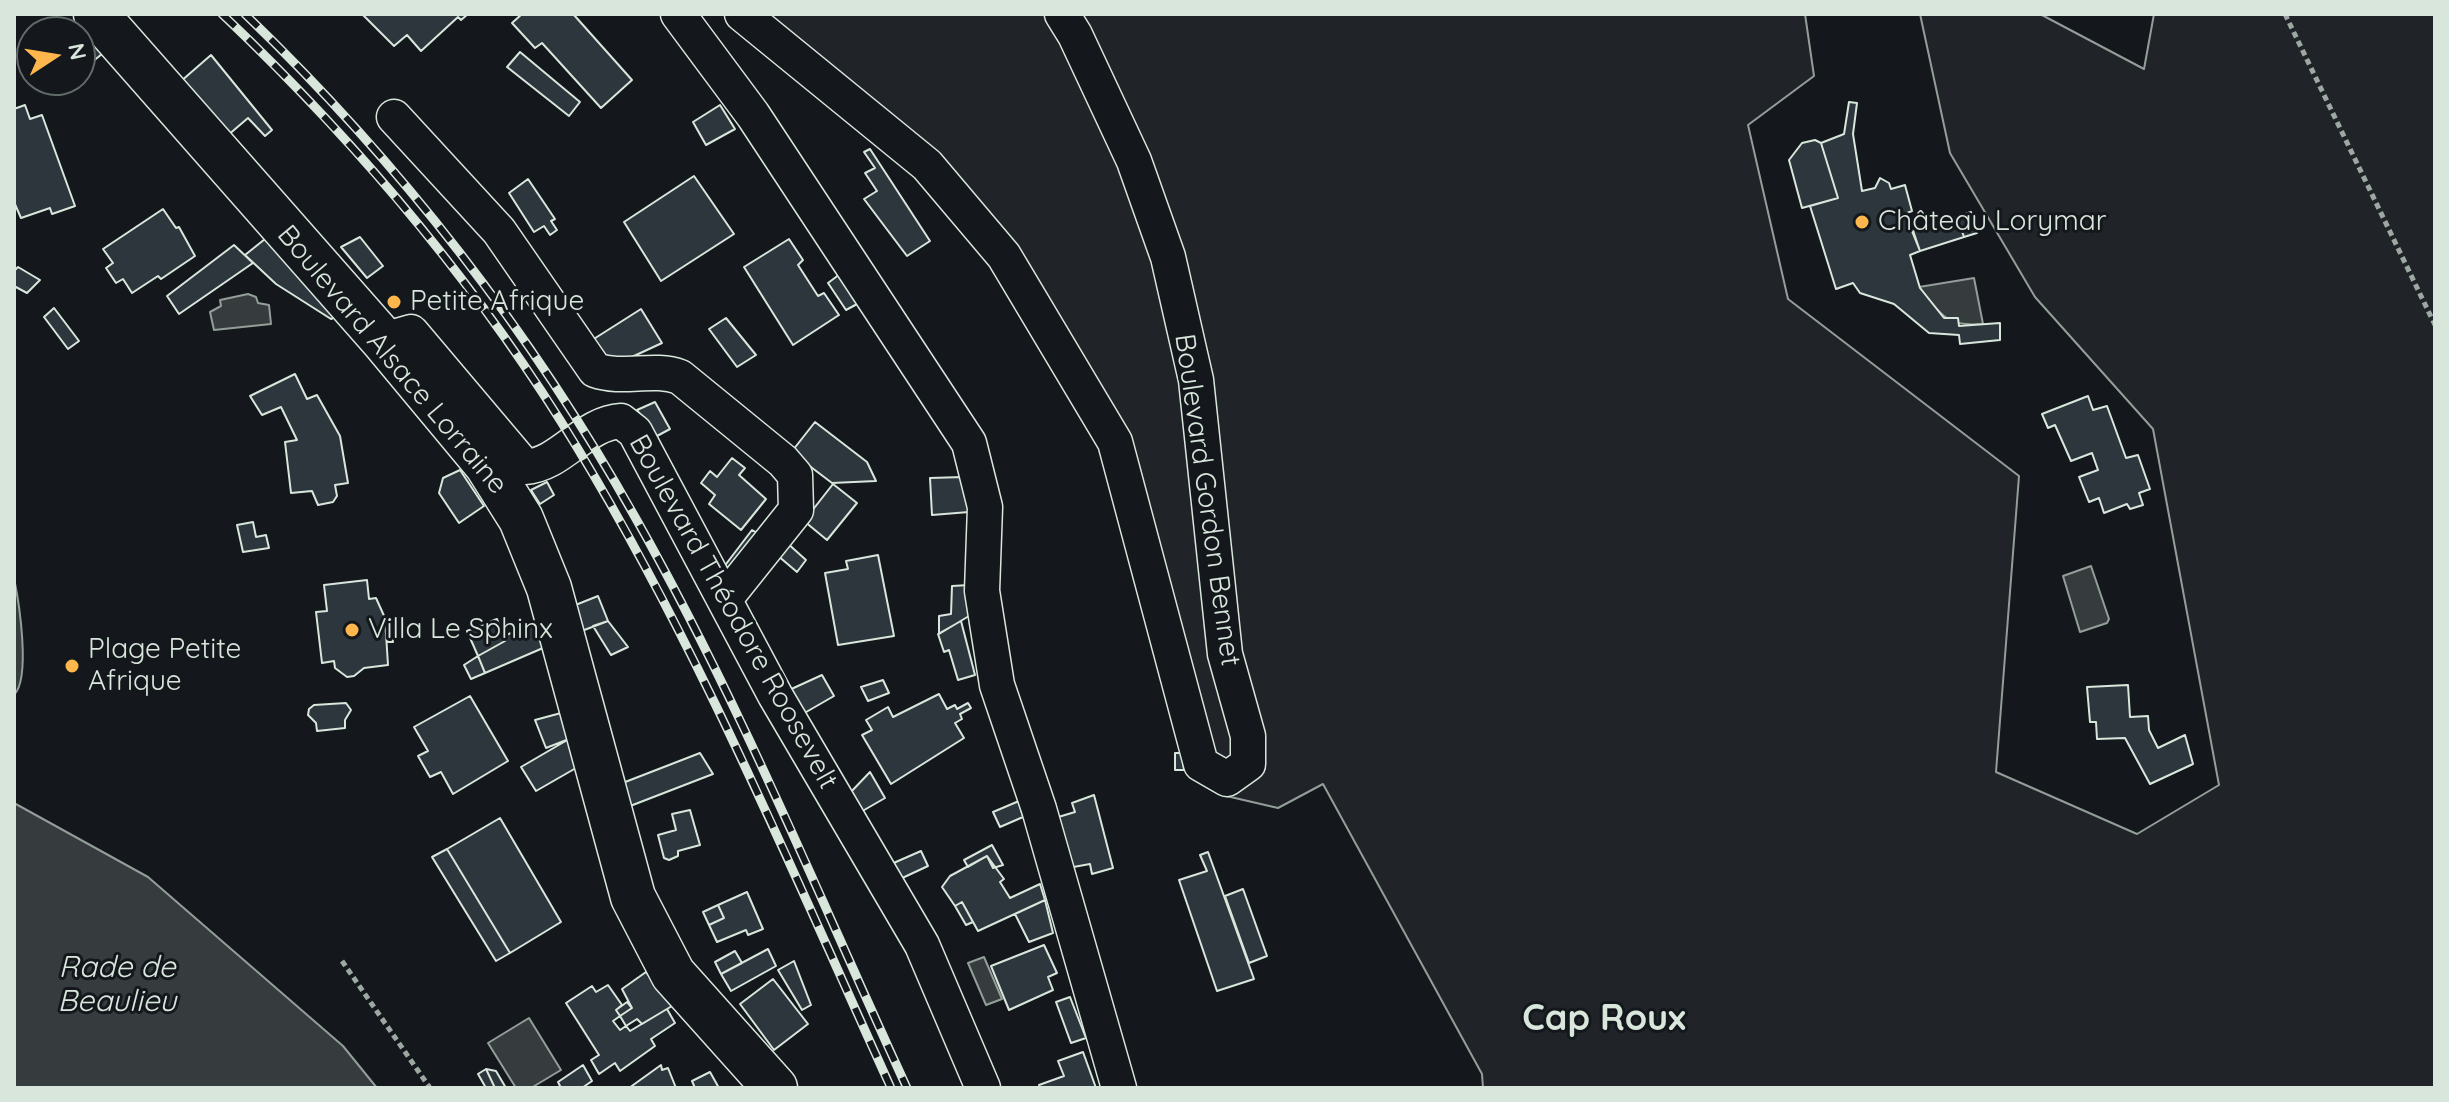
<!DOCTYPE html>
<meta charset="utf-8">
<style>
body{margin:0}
#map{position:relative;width:2449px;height:1102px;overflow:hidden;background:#14181c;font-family:Quicksand,sans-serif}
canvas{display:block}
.frame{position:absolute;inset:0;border:16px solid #d8e6dc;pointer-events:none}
.north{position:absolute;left:16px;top:16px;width:80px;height:80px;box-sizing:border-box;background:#14181c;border:2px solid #626a69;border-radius:50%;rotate:78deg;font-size:22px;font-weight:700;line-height:32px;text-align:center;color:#d8e6dc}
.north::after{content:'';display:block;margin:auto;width:28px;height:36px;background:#ffb74d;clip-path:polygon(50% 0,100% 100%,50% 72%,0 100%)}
</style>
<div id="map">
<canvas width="2449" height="1102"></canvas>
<div class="frame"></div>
<div class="north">N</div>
</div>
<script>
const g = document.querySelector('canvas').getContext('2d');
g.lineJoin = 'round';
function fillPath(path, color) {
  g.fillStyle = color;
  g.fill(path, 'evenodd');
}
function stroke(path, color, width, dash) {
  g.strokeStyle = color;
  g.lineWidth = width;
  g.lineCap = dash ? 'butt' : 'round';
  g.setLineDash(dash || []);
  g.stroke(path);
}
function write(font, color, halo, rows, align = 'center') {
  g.font = font + ' Quicksand,sans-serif';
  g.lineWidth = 6;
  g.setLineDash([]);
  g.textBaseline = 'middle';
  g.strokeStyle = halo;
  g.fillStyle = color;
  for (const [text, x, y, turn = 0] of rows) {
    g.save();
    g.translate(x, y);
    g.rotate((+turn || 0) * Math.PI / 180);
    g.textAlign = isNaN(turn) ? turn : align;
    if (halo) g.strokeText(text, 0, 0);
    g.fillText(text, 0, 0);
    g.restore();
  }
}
const green = new Path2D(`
 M760,14H1805L1814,76L1748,125L1788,299L2019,476L1996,772L2137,834L2219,785L2153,429L2035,297L1950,153L1920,14H2040L2144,69L2154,14H2435V1088H1483L1482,1074L1323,784L1278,808L1222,795L1194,761L1102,436L995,261Z`);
const water = new Path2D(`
 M1974,278L1983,324C1945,327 1942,315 1919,287Z
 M248,294L256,297L258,303L269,305L271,324L214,330L210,312L221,306L220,300Z
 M2091,566L2109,619L2107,623L2080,632L2063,576Z
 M14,578C19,602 31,678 14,695Z
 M14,803L148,877L343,1046L377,1088H14Z
 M984,957L1002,999L986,1005L968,963Z
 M529,1018L561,1070L531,1088H516L488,1043Z`);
const building = new Path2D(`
 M362,14H468L461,20L458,17L421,51L407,35L394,46Z
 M522,14L574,15L632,80L601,108L542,43L535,48L512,23Z
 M94,44L102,54L92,62L80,47Z
 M520,52L580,102L569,116L507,67Z
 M211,55L272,130L265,136L248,118L227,136L180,82Z
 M1849,102L1857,103L1853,134L1862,191L1875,188L1880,178L1889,183L1891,189L1905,185L1912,211L1907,213L1920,251L1910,255L1920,288L1944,318H1958L1959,326L2000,323V340L1960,344L1959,335L1929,333L1894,304L1860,293L1853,283L1836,289L1810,206L1838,198L1821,143L1844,134Z
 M25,105L30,119L42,115L75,206L52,214L50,208L21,218L14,202V109Z
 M720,105L735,129L706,145L693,122Z
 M1815,140L1821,143L1838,198L1802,208L1789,160L1802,143Z
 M870,149L930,241L907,256L864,199L877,191L865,173L875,168L864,152Z
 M694,176L734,234L661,281L624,222Z
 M528,179L555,219L551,221L557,230L550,235L544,226L534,232L509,193Z
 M163,209L176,228L179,227L195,256L161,279L158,276L132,293L123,279L116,283L106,268L113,263L103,249Z
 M1971,212L1977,233L1964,237L1957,217Z
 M1957,217L1964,237L1920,251L1912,231Z
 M360,237L383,266L367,278L341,247Z
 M265,239L335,317L331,319L276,284L245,255Z
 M789,239L803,260L798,265L818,296L824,293L839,315L793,345L744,267Z
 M234,245L253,263L179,314L167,296Z
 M18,267L40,280L27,293L14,286V271Z
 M840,274L859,303L846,310L828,283Z
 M54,308L79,341L68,349L44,317Z
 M641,309L662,343L621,362L600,359L589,342Z
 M726,318L756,355L737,367L709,329Z
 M295,374L307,399L317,395L340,436L348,483L335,485L337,496L333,502L318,505L312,491L291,493L285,442L297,440L281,407L262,415L250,396Z
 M2088,396L2093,410L2107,406L2126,458L2138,455L2150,489L2139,493L2143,505L2130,509L2127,504L2104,513L2099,498L2089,502L2079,477L2098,470L2092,453L2071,461L2055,425L2048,428L2042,414Z
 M655,402L670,429L657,436L637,410Z
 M815,422L867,462L876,481L832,483L799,458L793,450Z
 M732,458L745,468L739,475L766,499L741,530L709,504L715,495L701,483L710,471L717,477Z
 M460,470L484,506L459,523L439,493L443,478Z
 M963,477L969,512L932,515L930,478Z
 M547,482L554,495L540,504L531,490Z
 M833,484L857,503L827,540L804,521Z
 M253,522L256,537L266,535L269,548L243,552L237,525Z
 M752,530L761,535L733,568H723Z
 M786,542L806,560L797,572L777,555Z
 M878,555L894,636L838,645L825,573L848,569L846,561Z
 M367,580L369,599L376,598L385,618L388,665L364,668L354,676L347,677L335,668L334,661L322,663L316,612L327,611L324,585Z
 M969,585V616L939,634V616L951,614L952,586Z
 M598,596L608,621L579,632L573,606Z
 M390,617L393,642H388L385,618Z
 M497,619L505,641L478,656L467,631Z
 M608,621L628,647L611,655L593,626Z
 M961,621L975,675L958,680L949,650L944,652L938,634Z
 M536,624L543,648L485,673L478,656L505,641L503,636Z
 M478,656L485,673L471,679L464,665Z
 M822,675L834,696L801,715L787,691Z
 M883,680L889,693L868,701L861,687Z
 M2128,685L2130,717L2148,716L2149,730L2158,748L2185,735L2193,764L2150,784L2125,738L2097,739L2096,722H2090L2087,687Z
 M939,694L947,709L955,705L957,709L968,703L971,708L960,714L962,719L955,723L964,738L891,784L862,735L872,730L866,720L888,707L893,717Z
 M470,696L508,761L453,794L441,772L430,777L418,756L428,751L414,727Z
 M346,703L351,710L345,720V728L317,731L316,723L308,715L309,709L314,705Z
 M561,713L569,739L546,748L535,720Z
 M569,739L576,768L536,791L521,767Z
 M700,753L713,774L625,808L620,784Z
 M1175,753H1182L1184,770H1175Z
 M870,772L885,798L859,813L848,795Z
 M1094,795L1113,868L1092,874L1090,864L1068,868L1055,818L1075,812L1072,803Z
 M1019,801L1023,817L1000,827L993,812Z
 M690,810L700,845L678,851V856L669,860L664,858L658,835L676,830L672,814Z
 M500,818L561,922L510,953L447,849Z
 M992,845L1003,865L993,868L987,856L968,867L964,860Z
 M447,849L510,953L496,961L432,857Z
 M921,851L928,866L898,880L889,865Z
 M1208,852L1254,979L1217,991L1179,880L1207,871L1200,855Z
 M987,856L1004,879L1000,882L1010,898L1040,884L1045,900L978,931L962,902L955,906L942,887L950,876Z
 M1243,889L1267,956L1249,963L1225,896Z
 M747,892L763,929L748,935L746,930L717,942L709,925L724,918L718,905Z
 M1045,900L1053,933L1029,942L1015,914Z
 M962,902L973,922L966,925L955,906Z
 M718,905L724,918L709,925L703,912Z
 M1044,945L1057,973L1048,977L1053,990L1009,1010L991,966Z
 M768,949L776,966L731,991L721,974Z
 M735,951L742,963L721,974L715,962Z
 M794,961L811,1005L802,1010L778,970Z
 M646,972L672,1006L642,1024L637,1019L626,1026L620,1016L632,1008L622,989Z
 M773,979L808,1024L774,1050L740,1004Z
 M608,985L622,1005L616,1010L620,1016L613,1021L620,1030L626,1026L630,1031L667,1009L675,1023L651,1039L655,1046L620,1071L615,1063L599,1074L591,1060L599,1055L566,1003L592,986L596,992Z
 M1070,997L1086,1038L1071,1043L1056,1002Z
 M627,1002L632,1008L620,1016L616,1010Z
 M1083,1052L1096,1088H1040L1039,1085L1064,1076L1058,1061Z
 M583,1065L592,1081L582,1088H561L558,1082Z
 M661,1065L662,1070L668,1068L676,1088H629Z
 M486,1069L496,1071L506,1088H495Z
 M486,1069L495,1088H486L478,1074Z
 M710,1072L719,1088H695L692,1081Z`);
const path = new Path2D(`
 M2285,14L2435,325
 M342,961L430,1088`);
const minor = new Path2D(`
 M678,14L753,115L969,443L985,507L982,591L997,685L1039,809L1119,1088
 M742,14L927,165L1004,256L1115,442L1201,764L1227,779L1248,764V736L1225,654L1196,380L1168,257L1134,161L1075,35L1062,14
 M394,117L499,231L595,370C623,380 653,367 680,377L783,461L795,475L796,510L725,599
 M383,340L411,332L525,467C561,465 584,423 621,421L635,432L775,695L922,945L983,1088`);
const major = new Path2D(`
 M96,14L383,340L487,465L521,519L549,588L633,897L673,974L775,1088`);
const rail = new Path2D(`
 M222,14C358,143 481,289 578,449C701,652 793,873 891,1088
 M245,14C399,162 530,330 635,517C739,700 819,897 907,1088`);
const markers = [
 [1862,222,8,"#ffb74d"],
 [394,302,8,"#ffb74d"],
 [352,630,8,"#ffb74d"],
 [72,666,8,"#ffb74d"]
];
const poiNames = [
 ["Château Lorymar",1878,222],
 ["Petite Afrique",410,302],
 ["Villa Le Sphinx",368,630],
 ["Plage Petite",88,650],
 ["Afrique",88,682]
];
const streetNames = [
 ["Boulevard Alsace Lorraine",392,360,50],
 ["Boulevard Gordon Bennet",1207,500,82],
 ["Boulevard Théodore Roosevelt",733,612,61]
];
const waterNames = [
 ["Rade de",117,968],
 ["Beaulieu",117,1002]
];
const districtNames = [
 ["Cap Roux",1604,1019]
];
fillPath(green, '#202428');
stroke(green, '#939e99', 2);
fillPath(water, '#363b3e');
stroke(water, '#939e99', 2);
fillPath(building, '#2c363c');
stroke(building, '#d8e6dc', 2);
stroke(minor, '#d8e6dc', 37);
stroke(major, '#d8e6dc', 47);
stroke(path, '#9da8a2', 5, [6, 4]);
stroke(minor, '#14181c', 34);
stroke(major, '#14181c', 44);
stroke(rail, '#d8e6dc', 9);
stroke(rail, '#14181c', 6, [18]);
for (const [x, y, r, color] of markers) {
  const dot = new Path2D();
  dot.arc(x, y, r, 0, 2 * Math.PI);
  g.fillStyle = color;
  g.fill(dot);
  stroke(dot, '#14181c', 3);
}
write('28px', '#d8e6dc', '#14181c', poiNames, 'left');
write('28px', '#d8e6dc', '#14181c', streetNames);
write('italic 30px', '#d8e6dc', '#14181c', waterNames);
write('bold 36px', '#d8e6dc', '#14181c', districtNames);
</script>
